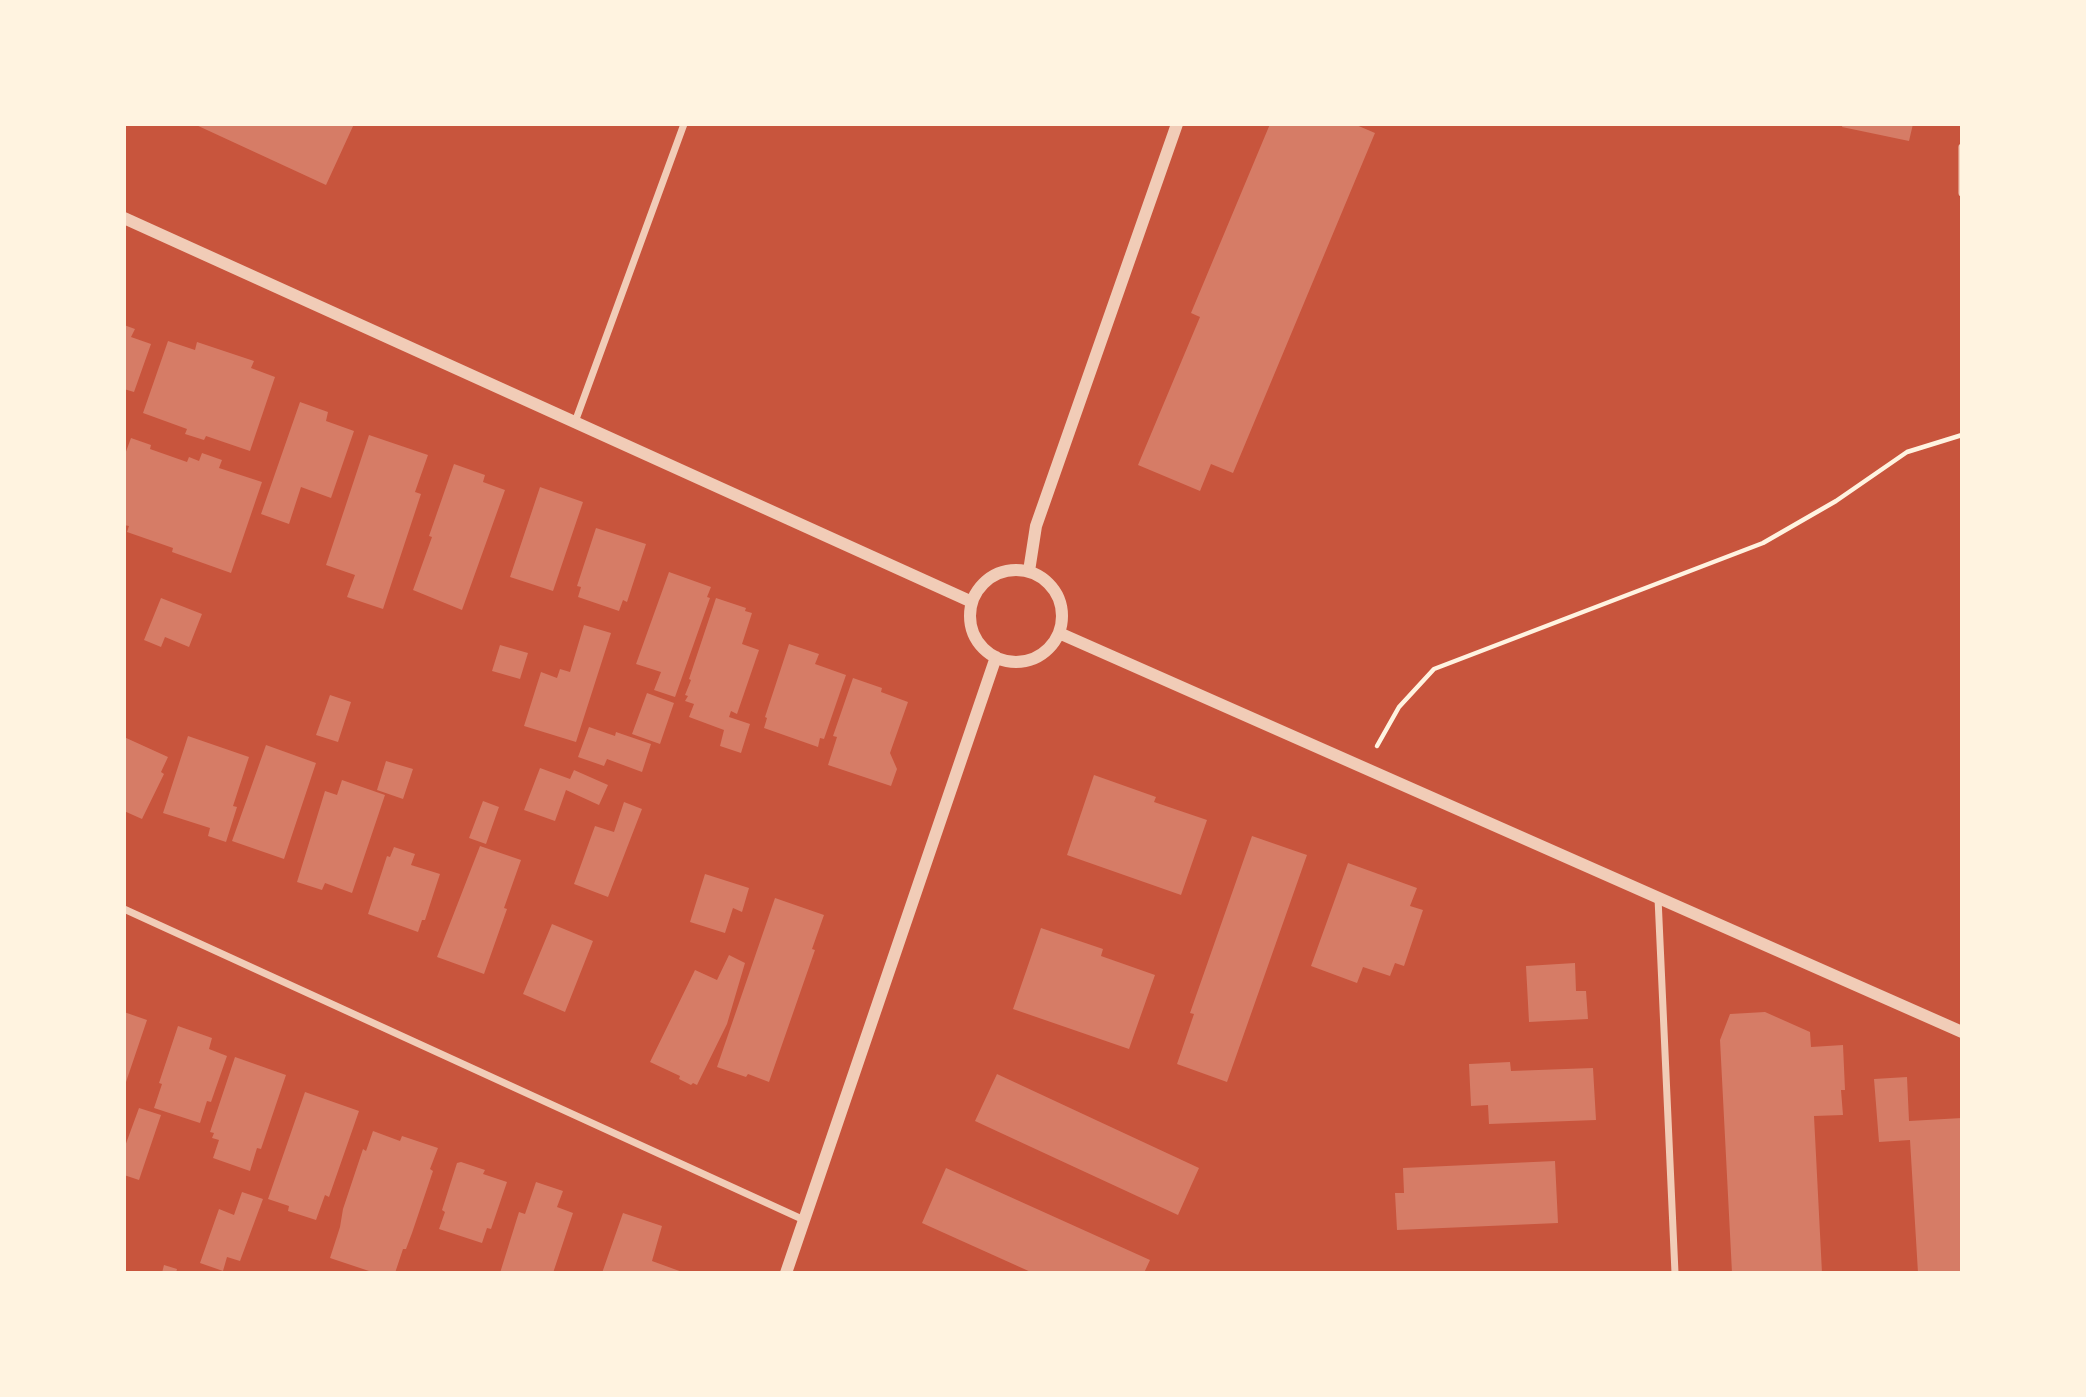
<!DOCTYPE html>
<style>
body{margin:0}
#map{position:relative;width:2086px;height:1397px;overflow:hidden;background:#c8553d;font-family:Quicksand,sans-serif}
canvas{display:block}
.frame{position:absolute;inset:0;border:126px solid #fff3e0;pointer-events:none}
</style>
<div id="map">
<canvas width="2086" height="1397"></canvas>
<div class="frame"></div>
</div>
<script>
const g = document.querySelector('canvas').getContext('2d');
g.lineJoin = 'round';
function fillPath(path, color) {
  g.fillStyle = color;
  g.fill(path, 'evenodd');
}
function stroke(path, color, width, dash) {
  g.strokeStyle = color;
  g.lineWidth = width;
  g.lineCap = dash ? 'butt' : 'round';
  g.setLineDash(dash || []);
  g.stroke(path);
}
const building = new Path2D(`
 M194,124H354L326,185Z
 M1270,124H1354L1375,133L1233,473L1211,464L1200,491L1138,465L1200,317L1191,313Z
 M1843,124H1913L1909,141L1842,127Z
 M124,325L135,329L131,337L151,344L134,392L124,389Z
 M168,341L195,350L197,342L254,361L251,368L275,377L250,451L206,436L204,440L185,434L187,429L143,413Z
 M300,402L328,412L326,421L354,431L331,498L301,487L289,524L261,514Z
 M369,435L428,455L415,492L421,494L383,609L347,597L355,575L326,565Z
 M131,438L151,445L150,449L187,462L189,457L199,461L202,453L222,460L219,468L262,482L231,573L172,552L173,548L127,532L129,526L124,525V457Z
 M454,464L485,475L483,482L505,490L462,610L413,590L432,537L429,536Z
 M540,487L583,502L553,591L510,577Z
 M596,528L646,544L627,602L623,600L619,611L578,597L581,587L577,586Z
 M669,572L711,587L707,597L710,598L675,697L654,690L661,672L636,664Z
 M161,598L202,614L189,647L165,637L161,647L144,640Z
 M716,598L746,608L745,611L752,613L742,644L759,650L737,714L731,711L729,717L750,724L741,753L720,746L724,730L689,717L694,704L685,701L688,696L685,695L691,680L689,679Z
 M584,625L611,633L576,742L524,726L541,672L557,678L560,669L570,672Z
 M789,644L819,654L815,664L846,675L824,739L820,738L818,747L764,728L767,718L765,717Z
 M500,645L528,653L520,679L492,671Z
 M853,678L882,688L881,692L908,702L890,753L897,769L891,786L828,765L837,737L833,736Z
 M647,693L674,703L660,744L632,734Z
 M330,695L351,702L338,742L316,735Z
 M589,727L615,736L616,732L651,744L642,772L607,759L604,766L578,757Z
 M188,736L249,757L233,806L237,807L226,842L208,836L210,828L163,813Z
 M124,737L168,757L161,772L164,774L142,819L124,811Z
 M266,745L316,763L284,859L232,841Z
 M386,761L413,769L403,799L377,790Z
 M540,768L570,779L574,770L608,785L599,805L566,790L555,821L524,810Z
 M1094,775L1156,797L1154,802L1207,820L1181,895L1067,855Z
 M342,780L385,795L352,893L325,883L322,890L297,882L325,791L337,795Z
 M483,801L499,807L486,844L469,838Z
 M624,802L642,809L608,897L574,884L595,826L614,832Z
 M1252,836L1307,855L1227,1082L1177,1064L1194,1014L1190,1013Z
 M480,846L521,860L504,908L507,909L484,974L437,957Z
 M394,847L415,854L411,865L440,874L425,920H422L418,932L368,914L387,856L390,857Z
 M1348,863L1417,888L1410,906L1423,910L1404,966L1395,963L1390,976L1363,967L1357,983L1311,966Z
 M705,874L749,888L742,912L733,908L725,933L690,922Z
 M775,898L824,915L812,949L815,950L769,1082L748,1074L746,1077L717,1067Z
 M552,924L593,941L565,1012L523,994Z
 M1041,928L1103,949L1101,956L1155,975L1129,1049L1013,1009Z
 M729,955L745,963L727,1024L697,1085L693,1083L691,1085L679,1079L680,1076L650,1062L695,970L717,980Z
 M1575,963L1576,991H1586L1588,1019L1529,1022L1526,966Z
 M124,1012L147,1020L125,1085H124Z
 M1765,1012L1810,1032L1811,1047L1843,1045L1845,1090H1841L1843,1115L1814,1116L1822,1273H1732L1720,1040L1730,1014Z
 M178,1026L212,1038L209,1049L227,1056L211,1102L207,1101L200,1123L154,1108L162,1084L159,1083Z
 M235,1057L286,1075L261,1149L257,1148L250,1171L213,1158L219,1140L212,1138L214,1133L210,1132Z
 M1510,1062L1511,1071L1593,1068L1596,1120L1489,1124L1488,1105L1471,1106L1469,1064Z
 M997,1074L1199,1168L1178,1215L975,1121Z
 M1907,1077L1909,1121L1962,1118V1273H1918L1910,1140L1879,1142L1874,1079Z
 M305,1092L359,1111L329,1197L325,1195L316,1220L288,1211L289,1206L268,1199Z
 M139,1108L161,1115L139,1180L124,1175V1149Z
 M373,1131L400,1141L402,1136L438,1148L430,1169L433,1171L412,1233L406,1249H403L395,1273H375L330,1258L340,1227L343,1209L363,1149L366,1151Z
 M1555,1161L1558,1223L1397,1230L1395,1193H1404L1403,1168Z
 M461,1162L485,1170L483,1174L507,1182L491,1229L487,1228L482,1243L439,1229L445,1212L442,1210L457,1163Z
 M946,1168L1150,1260L1144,1273H1033L922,1223Z
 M536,1182L563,1191L557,1207L573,1213L553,1273H500L519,1212L525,1214Z
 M242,1192L263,1199L240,1261L227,1257L223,1271L200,1263L219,1209L234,1215Z
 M623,1213L662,1226L652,1261L685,1273H602Z
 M164,1265L177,1269L176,1273H162Z`);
const path = new Path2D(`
 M1377,746L1399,707L1434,669L1763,543L1836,501L1907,452L1962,435`);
const minor = new Path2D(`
 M1962,147V193
 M575,422L684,124
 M1658,898L1675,1273
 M124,909L804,1220`);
const tertiary = new Path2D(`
 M124,218L972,602
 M970 616a46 46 0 1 1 92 0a46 46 0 1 1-92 0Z
 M1029,571L1036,526L1177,124
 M1059,633L1962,1032
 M786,1273L996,657`);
fillPath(building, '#d67c66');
stroke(path, '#fff3e0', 4.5);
stroke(minor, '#f1ccb7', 7);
stroke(tertiary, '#f1ccb7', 12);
</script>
